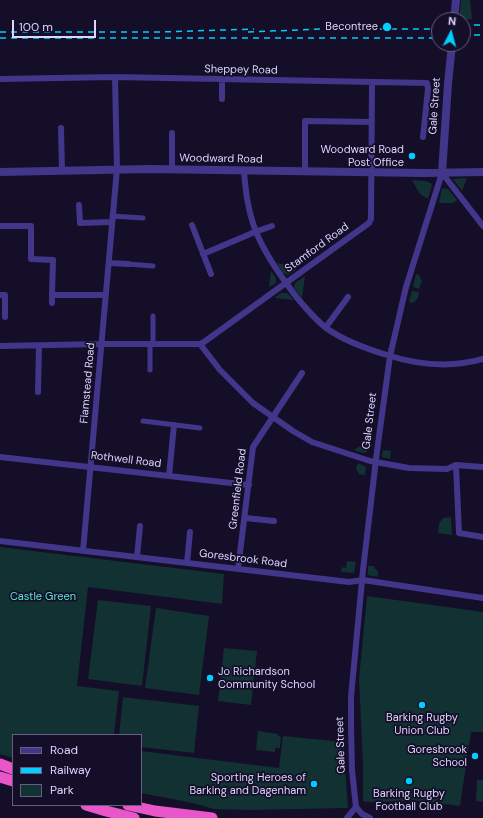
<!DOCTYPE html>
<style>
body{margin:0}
#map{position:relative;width:483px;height:818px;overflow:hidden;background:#150e28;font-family:"DM Sans",sans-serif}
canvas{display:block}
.legend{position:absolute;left:12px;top:734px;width:130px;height:72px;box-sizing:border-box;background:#150e28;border:1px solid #655e7e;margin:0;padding:5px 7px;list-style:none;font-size:12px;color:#ded5ff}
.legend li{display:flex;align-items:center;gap:8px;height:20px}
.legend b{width:20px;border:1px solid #655e7e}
.north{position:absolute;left:431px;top:12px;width:40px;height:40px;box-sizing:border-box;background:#150e28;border:1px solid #655e7e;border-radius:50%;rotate:6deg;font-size:11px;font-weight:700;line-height:16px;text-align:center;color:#ded5ff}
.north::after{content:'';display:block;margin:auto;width:14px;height:18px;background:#01ceff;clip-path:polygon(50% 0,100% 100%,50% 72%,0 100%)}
.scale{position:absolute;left:12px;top:20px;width:84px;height:18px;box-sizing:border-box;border:2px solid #ded5ff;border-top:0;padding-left:5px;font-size:12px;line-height:14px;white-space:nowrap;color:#ded5ff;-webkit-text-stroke:3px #150e28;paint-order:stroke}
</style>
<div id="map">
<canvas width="483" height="818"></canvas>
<ul class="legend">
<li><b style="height:5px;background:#41368a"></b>Road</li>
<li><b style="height:5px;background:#01ceff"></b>Railway</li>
<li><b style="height:11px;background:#113133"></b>Park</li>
</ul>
<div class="north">N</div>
<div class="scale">100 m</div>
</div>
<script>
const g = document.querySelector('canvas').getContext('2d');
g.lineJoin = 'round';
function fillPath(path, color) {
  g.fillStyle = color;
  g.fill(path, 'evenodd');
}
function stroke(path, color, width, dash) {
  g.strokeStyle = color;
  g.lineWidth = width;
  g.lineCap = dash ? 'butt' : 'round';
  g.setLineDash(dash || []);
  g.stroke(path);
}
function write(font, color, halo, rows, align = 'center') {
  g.font = font + ' "DM Sans",sans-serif';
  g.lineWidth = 3.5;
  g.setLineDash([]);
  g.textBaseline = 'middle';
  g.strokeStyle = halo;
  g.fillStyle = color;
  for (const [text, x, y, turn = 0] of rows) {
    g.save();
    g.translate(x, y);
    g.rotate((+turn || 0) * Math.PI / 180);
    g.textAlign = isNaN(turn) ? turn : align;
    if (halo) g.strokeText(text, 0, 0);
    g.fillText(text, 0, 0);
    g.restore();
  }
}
const green = new Path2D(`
 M461,0H470L472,19L459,20Z
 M467,178L462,191L453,179Z
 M412,180L425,181L431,183L432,186L428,199L420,194Z
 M442,188L448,189L457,200L453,203H439Z
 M277,263L295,267L297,269L288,275L283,273Z
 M271,271L276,278V283L269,287Z
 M416,274L419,275L422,281L419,289L413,287Z
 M305,276L302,298L294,288L295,283Z
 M412,291L419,292L418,298L413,303L409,302Z
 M281,293H287L294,300L274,298Z
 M369,440L367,452L363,453L354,450Z
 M383,450L391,451L390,459L382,457Z
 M358,463L366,467L365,475L359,474L356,468Z
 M451,517L452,535L438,533L439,523L441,521L443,518Z
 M0,547L224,574L222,604L88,587L77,686L119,691L114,735H13V758L0,754Z
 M347,561L356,562L354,573L341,572L342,567L346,568Z
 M368,566H374L375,569L378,571V577L368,575Z
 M367,596L483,612V732H471L460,806L421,801L366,802L363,801V764L359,679Z
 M98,600L151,606L142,686L88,679Z
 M156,608L209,616L199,695L145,688Z
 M224,648L257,651L251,705L218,701Z
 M123,697L199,706L194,753L141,747V735H119Z
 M258,731L278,734V736L281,737L280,748H275V752L256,750Z
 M283,736L343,742L348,808L250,810L214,809L193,803L141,793V751L279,768Z
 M477,780H483V802L476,801Z`);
const pedestrian = new Path2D(`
 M112,216L143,218
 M128,264L153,266
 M153,316V344
 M150,344V370
 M143,421L200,428`);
const minor = new Path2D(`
 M0,79L115,77L427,83L428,89L423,137
 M222,99V80
 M61,128L62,170
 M172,169V133
 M244,170C247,222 259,246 289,287C298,300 314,318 326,328C343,340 367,349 387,355C418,365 452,368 483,359
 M305,171V121L372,122
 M442,173L483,226
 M79,205L80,223L112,222
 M192,225L211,274
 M0,226H31V259L53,260L52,295H106
 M203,254L255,232L272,226
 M109,263L128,264
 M0,295H5V317
 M52,303V295
 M326,327L348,297
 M200,344L220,370L253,403L293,431L312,442L370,461L409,468L447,469L456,465L483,467
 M0,346L101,344H200L204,342L369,223L371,219L372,83
 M38,392L39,346
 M0,457L249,485
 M456,465L459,533L483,537
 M169,476L174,425
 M245,518L274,521
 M0,541L349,582L363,580L483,598
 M83,551L117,169L115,77
 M137,557L140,526
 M187,563L190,532
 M238,569L253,447L302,373
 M347,818L356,807
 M370,818L362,814L356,807L352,770L351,726V697L363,570L377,451L390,356L406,287L442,173`);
const tertiary = new Path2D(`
 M454,20L456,0
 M0,172L149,169L425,173L483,172
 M442,173L448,84L452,44`);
const trunk = new Path2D(`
 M0,764L13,769
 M0,777L13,781
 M86,805L106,811L134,818
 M128,805L155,811L212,818`);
const rail = new Path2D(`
 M463,25H483
 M0,32H161L254,29
 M248,32L322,29H431
 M463,35H483
 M0,38H439`);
const markers = [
 [387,27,5,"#01ceff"],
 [412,156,4,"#01ceff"],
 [210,678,4,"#01ceff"],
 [422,705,4,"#01ceff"],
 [475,756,4,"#01ceff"],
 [409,781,4,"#01ceff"],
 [314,784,4,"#01ceff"]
];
const poiNames = [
 ["Becontree",378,27],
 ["Woodward Road",404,150],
 ["Post Office",404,163],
 ["Jo Richardson",218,672,"left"],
 ["Community School",218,685,"left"],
 ["Barking Rugby",422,718,"center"],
 ["Union Club",422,731,"center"],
 ["Goresbrook",467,750],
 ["School",467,763],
 ["Sporting Heroes of",306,778],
 ["Barking and Dagenham",306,791],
 ["Barking Rugby",409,794,"center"],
 ["Football Club",409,807,"center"]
];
const streetNames = [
 ["Sheppey Road",241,70,1],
 ["Gale Street",435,106,-86],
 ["Woodward Road",221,159,1],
 ["Stamford Road",317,248,-36],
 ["Flamstead Road",88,383,-85],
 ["Gale Street",370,421,-83],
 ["Rothwell Road",126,460,7],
 ["Greenfield Road",238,489,-83],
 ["Goresbrook Road",243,559,7],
 ["Gale Street",341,745,-92]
];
const parkNames = [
 ["Castle Green",43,597]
];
fillPath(green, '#113133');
stroke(pedestrian, '#41368a', 5);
stroke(minor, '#41368a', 6);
stroke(tertiary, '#41368a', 8);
stroke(trunk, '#e856ca', 11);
stroke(rail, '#01ceff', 1.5, [6, 5]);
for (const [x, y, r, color] of markers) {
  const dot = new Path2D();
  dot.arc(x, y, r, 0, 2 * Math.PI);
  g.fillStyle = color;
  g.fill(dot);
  stroke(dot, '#150e28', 1.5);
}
write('11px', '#ded5ff', '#150e28', poiNames, 'right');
write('11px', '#ded5ff', '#150e28', streetNames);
write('11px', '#59e7d1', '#150e28', parkNames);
</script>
